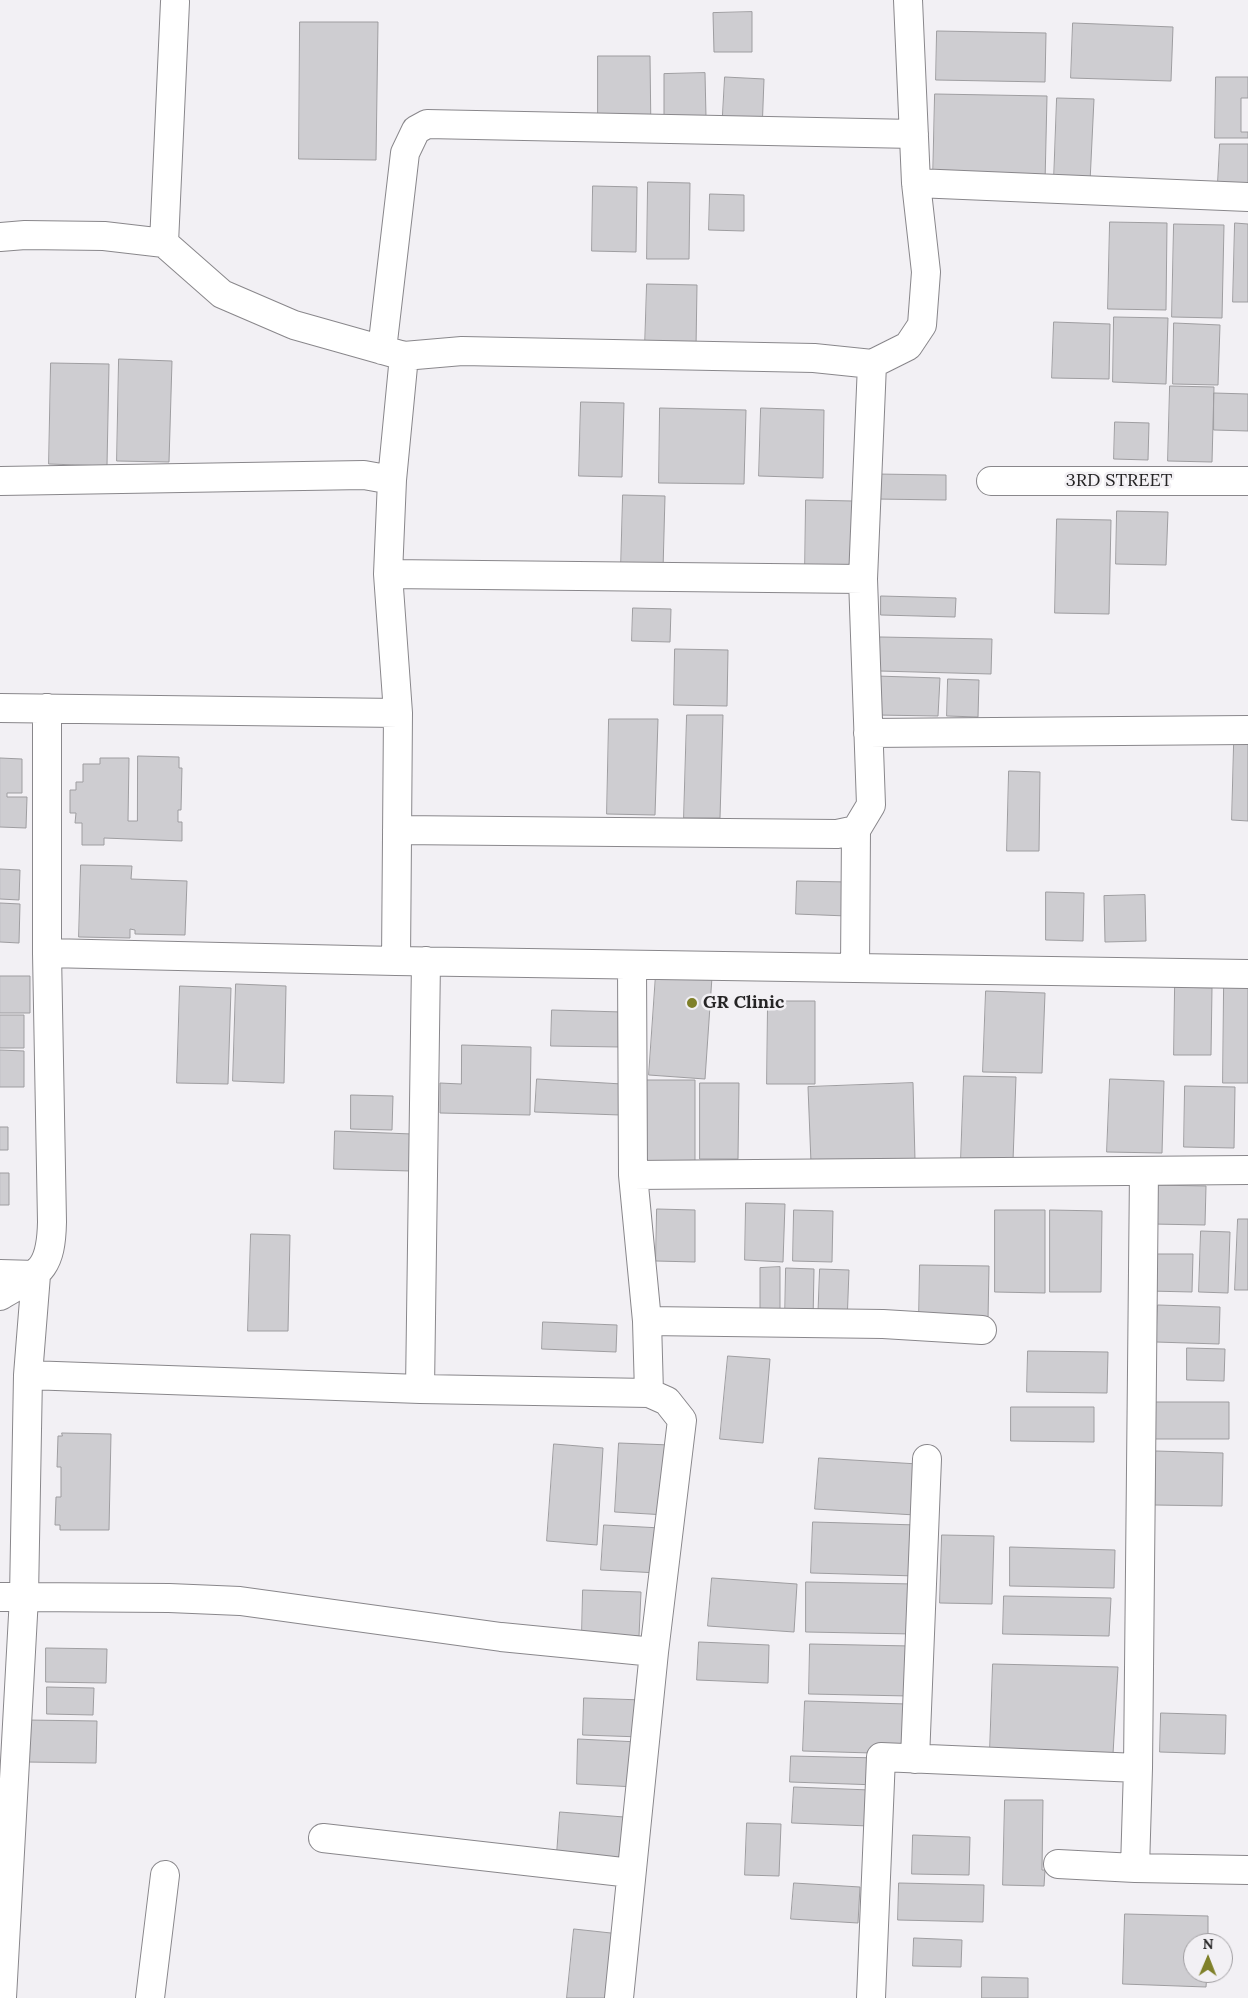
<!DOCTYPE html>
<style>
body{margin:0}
#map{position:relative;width:1248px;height:1998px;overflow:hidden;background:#f2f0f4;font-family:Lora,serif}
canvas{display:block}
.north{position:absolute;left:1183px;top:1933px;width:50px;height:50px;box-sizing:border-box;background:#f2f0f4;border:1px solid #a09ea1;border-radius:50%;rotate:1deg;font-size:14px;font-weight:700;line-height:20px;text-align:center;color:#252425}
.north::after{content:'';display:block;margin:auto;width:18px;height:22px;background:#7f8029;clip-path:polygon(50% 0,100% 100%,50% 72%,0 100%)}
</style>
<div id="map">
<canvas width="1248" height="1998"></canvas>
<div class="north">N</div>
</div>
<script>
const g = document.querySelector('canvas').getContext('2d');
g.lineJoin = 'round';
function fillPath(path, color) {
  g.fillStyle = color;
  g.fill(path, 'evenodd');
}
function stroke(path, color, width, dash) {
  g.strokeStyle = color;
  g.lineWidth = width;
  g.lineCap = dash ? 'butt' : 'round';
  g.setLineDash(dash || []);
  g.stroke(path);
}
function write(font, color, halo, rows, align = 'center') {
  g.font = font + ' Lora,serif';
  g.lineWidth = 5;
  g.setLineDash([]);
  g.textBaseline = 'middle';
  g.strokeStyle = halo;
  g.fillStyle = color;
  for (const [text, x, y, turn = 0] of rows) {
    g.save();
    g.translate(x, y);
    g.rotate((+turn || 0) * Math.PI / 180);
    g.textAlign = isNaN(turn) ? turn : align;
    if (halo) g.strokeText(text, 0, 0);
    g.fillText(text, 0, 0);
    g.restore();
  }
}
const building = new Path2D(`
 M752,12V52H714L713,13Z
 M300,22H378L376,160L299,159Z
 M1073,23L1173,27L1171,81L1071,78Z
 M937,31L1046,33L1045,82L936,80Z
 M598,56H650L651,136H598Z
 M705,73L706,117H664V74Z
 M725,77L764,79L762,132L722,131Z
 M1216,77H1248V98H1241V132H1248V138H1215Z
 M935,94L1047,96L1045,183L933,181Z
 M1057,98L1094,99L1090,182L1054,180Z
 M1220,144H1248V184L1218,183Z
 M648,182L690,183L689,259H647Z
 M593,186L637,187L636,252L592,251Z
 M710,194L744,195V231L709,230Z
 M1110,222L1167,223L1166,310L1108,309Z
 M1235,223L1248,224V302H1233Z
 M1174,224L1224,225L1222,318L1172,317Z
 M647,284L697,285L696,348L645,347Z
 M1114,317L1168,318L1166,384L1113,382Z
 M1054,322L1110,324L1109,379L1052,378Z
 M1174,323L1220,325L1218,385L1173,384Z
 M119,359L172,361L169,462L117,461Z
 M51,363L109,364L107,466L49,464Z
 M1170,386L1214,387L1212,462L1168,461Z
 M1214,393L1248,394V431L1214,430Z
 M581,402L624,403L622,477L579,476Z
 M660,408L746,410L744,484L659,483Z
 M761,408L824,410L823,478L759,476Z
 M1115,422L1149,423L1148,460L1114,459Z
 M875,474L946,475V500L874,499Z
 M623,495L665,496L663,570L621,569Z
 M806,500L853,501L851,573H805Z
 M1117,511L1168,512L1166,565L1116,564Z
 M1057,519L1111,520L1109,614L1055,613Z
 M881,596L956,598L955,617L881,615Z
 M633,608L671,609L670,642L632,641Z
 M880,637L992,639L991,674L879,671Z
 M675,649L728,650L727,706L674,705Z
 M876,676L940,678L938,716L876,715Z
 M948,679L979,680L978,717L947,716Z
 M687,715H723L720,818H684Z
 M609,719H658L655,815L607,814Z
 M1234,744H1248V821L1232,820Z
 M138,756L179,757V768H182L181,810H178V822H182V841L104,838V845H82V823H75L76,813H70V790H76V782H83V764H100V758H129L128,821H137Z
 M0,758L22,759V793H7V797H27L26,828L0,827Z
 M1009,771L1040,772L1039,851H1007Z
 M81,865L132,866L131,879L187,881L185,935L135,934V930L130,929V938L79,937Z
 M0,869L20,870L19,900L0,899Z
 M797,881L848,882L847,916L796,914Z
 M1046,892L1084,893L1083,941L1046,940Z
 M1145,895L1146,941L1105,942L1104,896Z
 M0,903L20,904L19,943L0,942Z
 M656,974L712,977L705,1079L649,1075Z
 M0,976H30V1013H0Z
 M236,984L286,986L284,1083L233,1081Z
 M180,986L231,988L228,1084L177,1083Z
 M1224,986H1248V1083H1223Z
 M1175,987L1212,988L1211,1055H1174Z
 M986,991L1045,993L1042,1073L983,1072Z
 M768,1001H815V1084H767Z
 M552,1010L622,1012L621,1047L551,1046Z
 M0,1015H24V1048H0Z
 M462,1045L531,1047L530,1115L440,1113V1083L461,1084Z
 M0,1050L24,1051V1087H0Z
 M964,1076L1016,1077L1013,1161L961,1160Z
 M537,1079L622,1084L620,1115L535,1112Z
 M1110,1079L1164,1081L1162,1153L1107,1152Z
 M645,1080H695V1165L646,1166Z
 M700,1083H739L738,1159H700Z
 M913,1083L915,1160L811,1163L808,1087Z
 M1185,1086L1235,1087L1234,1148L1184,1147Z
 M351,1095L393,1096L392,1130L351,1129Z
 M0,1127H8V1150H0Z
 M335,1131L412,1134L411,1171L334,1169Z
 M0,1173H9V1205H0Z
 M1153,1185L1206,1186L1205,1225L1152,1224Z
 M746,1203L785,1204L783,1262L745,1260Z
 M657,1209L695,1210V1262L656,1261Z
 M794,1210L833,1211L832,1262L793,1261Z
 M995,1210H1045V1293L995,1292Z
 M1050,1210L1102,1211L1101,1292H1050Z
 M1238,1219H1248V1290H1235Z
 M1201,1231L1230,1232L1228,1293L1199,1292Z
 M251,1234L290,1235L288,1331H248Z
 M1150,1254H1193L1192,1292L1149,1291Z
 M920,1265L989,1266L988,1320L919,1319Z
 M780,1267V1311H760V1268Z
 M786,1268L814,1269L813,1321L785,1320Z
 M820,1269L849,1270L847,1324L818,1323Z
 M1158,1305L1220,1307L1219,1344L1156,1342Z
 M543,1322L617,1325L616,1352L542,1349Z
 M1187,1348L1225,1349L1224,1381L1187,1380Z
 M1028,1351L1108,1352L1107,1393L1027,1392Z
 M728,1356L770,1359L763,1443L720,1439Z
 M1153,1402H1229V1439H1153Z
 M1011,1407H1094V1442L1011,1441Z
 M62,1433L111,1434L109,1530H60V1525H55L56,1497H61V1467H57L58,1436H62Z
 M619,1443L670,1445L666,1515L615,1512Z
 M554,1444L603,1448L597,1545L547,1541Z
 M1156,1451L1223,1453L1222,1506L1154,1505Z
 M819,1458L918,1464L915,1515L815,1509Z
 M813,1522L917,1525L916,1576L811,1573Z
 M604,1525L661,1528L658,1573L601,1570Z
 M942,1535L994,1536L992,1604L940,1603Z
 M1010,1547L1115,1550L1114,1588L1010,1586Z
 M712,1578L797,1584L794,1632L708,1626Z
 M806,1582L914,1584L913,1634L806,1632Z
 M583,1590L641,1592L639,1636L582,1634Z
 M1004,1596L1111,1598L1109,1636L1003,1634Z
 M699,1642L769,1645L768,1683L697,1680Z
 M810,1644L911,1646L909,1696L809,1694Z
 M46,1648L107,1649L106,1683L46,1682Z
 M993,1664L1118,1667L1113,1754L990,1751Z
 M47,1687L94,1688L93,1715L47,1714Z
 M584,1698L643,1700L641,1737L583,1735Z
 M805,1701L907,1704L906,1754L803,1751Z
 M1161,1713L1226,1715L1225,1754L1160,1752Z
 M27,1720L97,1721L96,1763L26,1762Z
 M578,1739L638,1742L636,1787L577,1784Z
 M791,1756L879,1758L878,1785L790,1782Z
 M794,1787L870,1790L869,1826L792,1823Z
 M1005,1800H1043L1042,1870H1045L1044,1886L1003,1885Z
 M560,1812L624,1817L621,1858L557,1854Z
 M747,1823L781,1824L779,1876L745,1875Z
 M913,1835L970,1837L969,1875L912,1874Z
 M794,1883L860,1887L858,1923L791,1919Z
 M899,1883L984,1885L983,1922L898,1920Z
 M1125,1914L1208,1916V1943H1193V1973H1207L1206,1987L1123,1984Z
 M574,1929L620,1934L613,1998H567Z
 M914,1938L962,1940L961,1967L913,1966Z
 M982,1977L1028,1978V1998H982Z`);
const minor = new Path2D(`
 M916,183L1248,197
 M0,237L25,235L104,236L164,243L222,294L294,325L404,356L462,351L814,358L872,364L908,346L922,325L926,272L916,183L908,0
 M164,243L175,2
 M382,350L405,153L416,130L427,124L914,134
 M0,481L364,475L392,480L404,356
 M991,481H1248
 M388,574L863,579L872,364
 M0,708L398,713L388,574L392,480
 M868,733L1248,730
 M397,830L837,834L856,830L871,805L863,579
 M47,953V708
 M396,961L398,713
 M632,965L633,1175L647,1321L649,1393
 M855,968L856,830
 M633,1175L1248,1170
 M0,1274L36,1275L28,1375L24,1597L169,1598L240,1601L501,1637L654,1652L682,1420L667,1401L649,1393L420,1389L28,1375
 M0,1296C39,1273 51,1271 52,1222L47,953L396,961L1248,974
 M647,1321L883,1324L982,1330
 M420,1389L426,961
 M0,1597H24L2,1998
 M915,1759L927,1459
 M1138,1768L1144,1171
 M323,1838L631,1873
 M1058,1864L1135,1868
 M150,1998L165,1875
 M619,1998L654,1652
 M871,1998L881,1757L1138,1768L1135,1868L1248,1870`);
const markers = [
 [692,1003,6,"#7f8029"]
];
const streetNames = [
 ["3RD STREET",1119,481]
];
const poiNames = [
 ["GR Clinic",703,1003]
];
fillPath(building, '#cecdd1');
stroke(building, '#9e9da0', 1);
stroke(minor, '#89878b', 30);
stroke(minor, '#fff', 28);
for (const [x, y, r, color] of markers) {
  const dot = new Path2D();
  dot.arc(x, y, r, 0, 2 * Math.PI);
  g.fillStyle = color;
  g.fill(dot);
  stroke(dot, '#f2f0f4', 2);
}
write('18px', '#252425', '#f2f0f4', streetNames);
write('bold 18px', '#252425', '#f2f0f4', poiNames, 'left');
</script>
